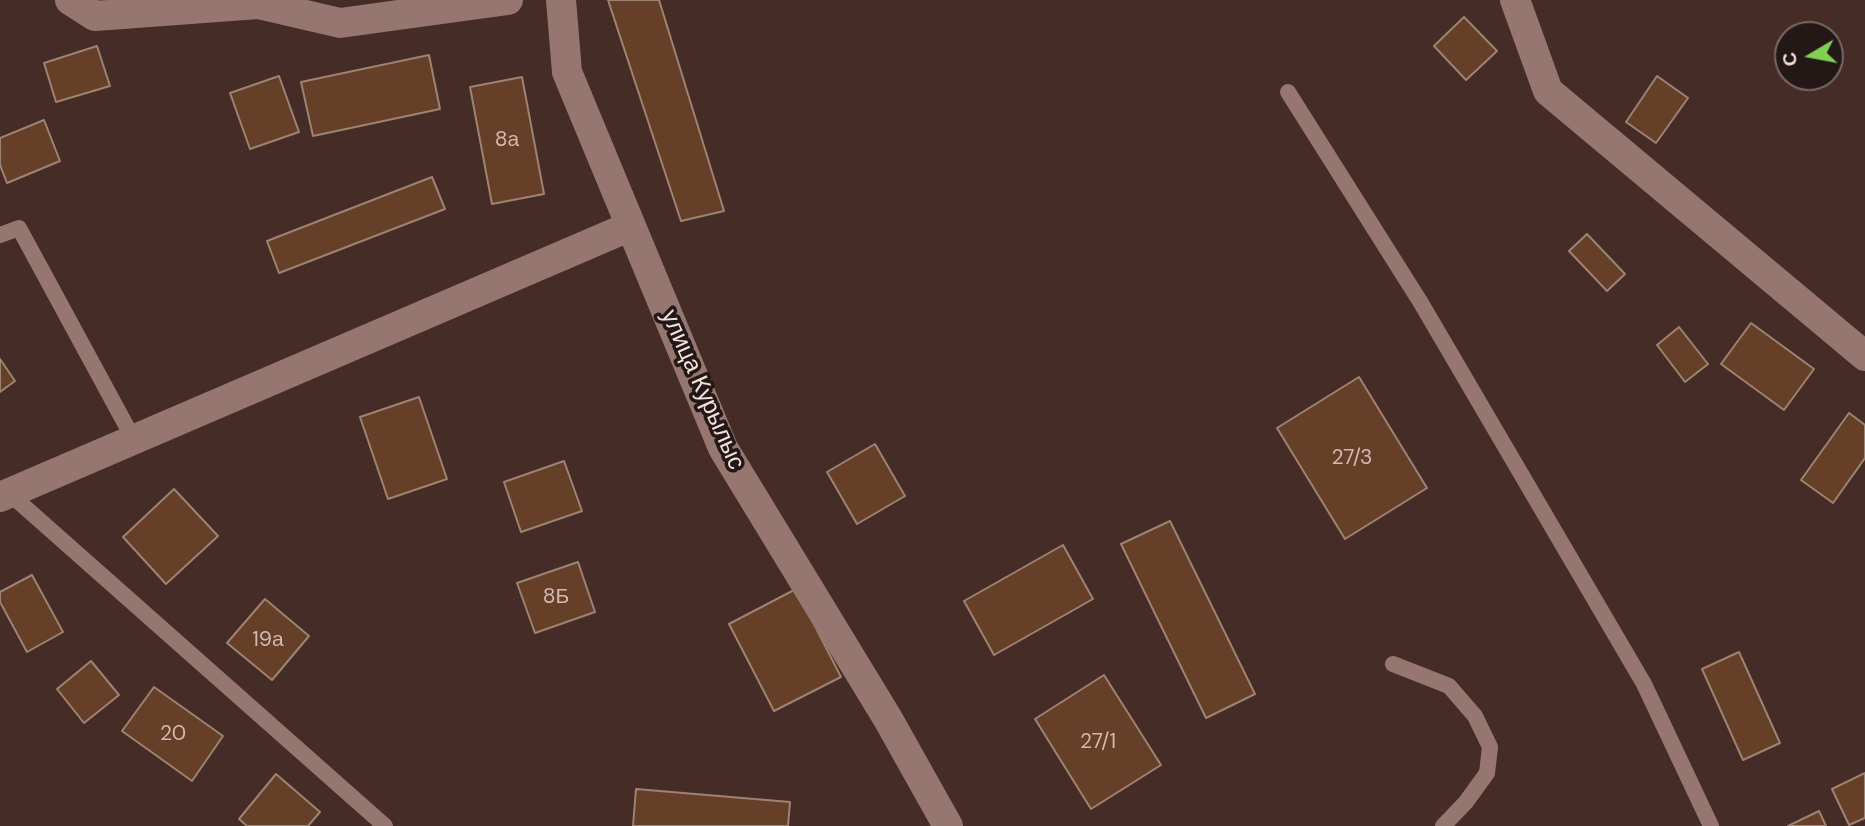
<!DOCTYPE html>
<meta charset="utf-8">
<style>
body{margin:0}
#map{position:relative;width:1865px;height:826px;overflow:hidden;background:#462c27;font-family:"DM Sans",sans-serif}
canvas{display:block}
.north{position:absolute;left:1774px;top:21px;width:70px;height:70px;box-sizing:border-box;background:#241816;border:2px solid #776966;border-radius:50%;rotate:260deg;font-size:19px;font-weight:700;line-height:28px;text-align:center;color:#f3e2de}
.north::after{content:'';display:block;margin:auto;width:24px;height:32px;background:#80d051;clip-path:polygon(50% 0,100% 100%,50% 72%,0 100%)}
</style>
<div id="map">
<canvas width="1865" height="826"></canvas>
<div class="north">С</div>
</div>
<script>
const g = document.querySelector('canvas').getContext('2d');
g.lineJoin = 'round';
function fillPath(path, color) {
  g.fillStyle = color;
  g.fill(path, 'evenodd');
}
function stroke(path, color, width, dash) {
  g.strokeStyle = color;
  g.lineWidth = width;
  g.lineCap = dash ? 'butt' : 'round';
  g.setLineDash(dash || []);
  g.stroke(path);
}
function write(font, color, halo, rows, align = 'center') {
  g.font = font + ' "DM Sans",sans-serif';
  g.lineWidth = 7;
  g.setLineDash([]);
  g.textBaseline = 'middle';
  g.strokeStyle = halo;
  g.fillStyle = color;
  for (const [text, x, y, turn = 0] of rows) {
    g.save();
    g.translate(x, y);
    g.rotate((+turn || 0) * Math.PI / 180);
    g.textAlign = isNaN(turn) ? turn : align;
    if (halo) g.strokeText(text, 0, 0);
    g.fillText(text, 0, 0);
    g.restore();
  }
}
const building = new Path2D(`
 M608,0H659L724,211L681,221Z
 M1464,17L1497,51L1466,80L1434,46Z
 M97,46L110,86L56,102L44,63Z
 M429,55L440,109L313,136L301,82Z
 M279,76L299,132L250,149L230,93Z
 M1657,76L1688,98L1656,143L1626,122Z
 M522,77L544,194L492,204L470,87Z
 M44,120L60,161L7,183L0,165V138Z
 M432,177L445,209L279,273L267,241Z
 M1587,234L1625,274L1607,291L1569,251Z
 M1751,323L1814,369L1784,410L1721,364Z
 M1679,327L1708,364L1685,382L1657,345Z
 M0,359L15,381L0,392Z
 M1359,377L1427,488L1345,539L1277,428Z
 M419,397L447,479L388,499L360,417Z
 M1849,413L1865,425V458L1833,503L1801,480Z
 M875,444L905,496L857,524L827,472Z
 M564,461L582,511L521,532L504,482Z
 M174,489L218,536L166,584L123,537Z
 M1170,521L1255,694L1206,718L1121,544Z
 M1063,545L1093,599L994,655L964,601Z
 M578,562L595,612L535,633L517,583Z
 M32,575L63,632L27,652L0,602V592Z
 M796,589L841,677L774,711L729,624Z
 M265,599L309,636L272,680L227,643Z
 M1739,652L1780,743L1743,760L1702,669Z
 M91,661L119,695L84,723L57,689Z
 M1104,675L1161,765L1091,809L1035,719Z
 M154,687L223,736L192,781L122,731Z
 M1865,773V818L1849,825L1832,789Z
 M276,774L320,812L308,826H247L239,819Z
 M636,789L790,802L788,826H633Z
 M1819,811L1826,826H1788Z`);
const service = new Path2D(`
 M1288,92L1421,303L1644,684L1711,826
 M0,235L19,228L134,440
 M10,494L385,826
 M1393,664L1449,686L1475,716L1490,747L1487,773L1466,802L1443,826`);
const minor = new Path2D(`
 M70,0L95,16L258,4L340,23L508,0
 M561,0L567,72L723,448L888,719L948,826
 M1515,0L1548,91L1865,356
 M0,497L631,226`);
const numberNames = [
 ["8а",507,140],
 ["27/3",1352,458],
 ["8Б",556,597],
 ["19а",268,640],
 ["20",173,734],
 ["27/1",1098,742]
];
const streetNames = [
 ["улица Курылыс",702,390,66]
];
fillPath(building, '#653f27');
stroke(building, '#9d8372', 2);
stroke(service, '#967770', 16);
stroke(minor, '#967770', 30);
write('21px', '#d0b9b0', null, numberNames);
write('24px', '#f3e2de', '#241816', streetNames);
</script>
